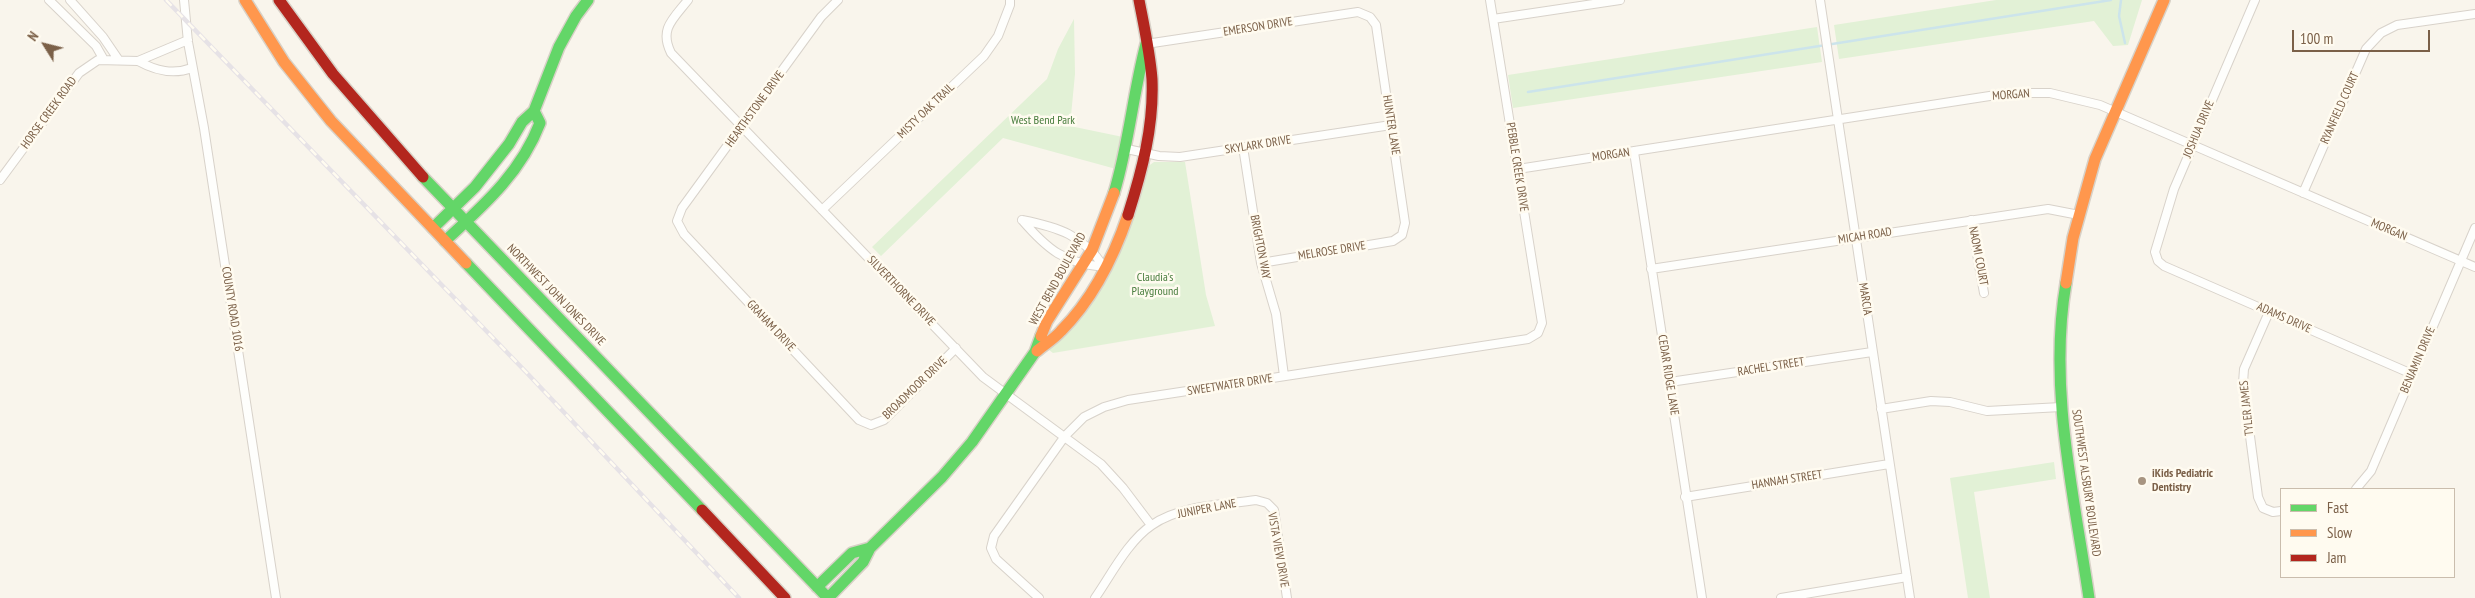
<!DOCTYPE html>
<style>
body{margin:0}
#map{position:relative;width:2475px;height:598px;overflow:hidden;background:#f9f5ec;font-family:"PT Sans Narrow",sans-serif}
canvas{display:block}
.legend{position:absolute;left:2280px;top:488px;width:175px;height:90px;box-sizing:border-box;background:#fffbf0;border:1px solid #cabdad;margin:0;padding:6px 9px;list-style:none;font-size:15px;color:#7b6048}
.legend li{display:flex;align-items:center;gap:10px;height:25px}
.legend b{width:25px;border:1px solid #cabdad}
.north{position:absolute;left:20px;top:20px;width:50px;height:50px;-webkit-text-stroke:4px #fffbf0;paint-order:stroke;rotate:306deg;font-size:14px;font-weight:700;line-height:20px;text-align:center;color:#7b6048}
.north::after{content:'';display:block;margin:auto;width:18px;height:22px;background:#7b6048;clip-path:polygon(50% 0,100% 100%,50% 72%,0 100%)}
.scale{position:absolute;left:2292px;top:30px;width:138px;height:22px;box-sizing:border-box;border:2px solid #7b6048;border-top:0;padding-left:6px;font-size:15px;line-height:18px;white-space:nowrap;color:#7b6048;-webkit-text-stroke:4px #fffbf0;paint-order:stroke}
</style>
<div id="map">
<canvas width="2475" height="598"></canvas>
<ul class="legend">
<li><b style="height:6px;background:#63d668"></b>Fast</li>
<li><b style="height:6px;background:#ff974d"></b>Slow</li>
<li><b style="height:6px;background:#b3261e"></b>Jam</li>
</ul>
<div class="north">N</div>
<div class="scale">100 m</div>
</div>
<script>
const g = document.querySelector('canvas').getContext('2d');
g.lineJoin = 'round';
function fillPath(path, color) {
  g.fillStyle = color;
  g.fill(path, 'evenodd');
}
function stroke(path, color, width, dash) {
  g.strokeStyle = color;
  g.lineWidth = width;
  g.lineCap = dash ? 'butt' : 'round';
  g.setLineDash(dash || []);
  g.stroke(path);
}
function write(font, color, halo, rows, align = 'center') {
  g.font = font + ' "PT Sans Narrow",sans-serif';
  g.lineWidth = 5;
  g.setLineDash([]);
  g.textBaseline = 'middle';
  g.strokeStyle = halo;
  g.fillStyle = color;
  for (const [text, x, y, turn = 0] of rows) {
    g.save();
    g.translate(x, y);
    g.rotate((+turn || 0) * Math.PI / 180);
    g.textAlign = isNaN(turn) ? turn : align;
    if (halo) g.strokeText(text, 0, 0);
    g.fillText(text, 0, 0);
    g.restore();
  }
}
const green = new Path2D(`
 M1996,0H2142L2128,45L2113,46L2094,21L1839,59L1834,25Z
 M1074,19L1075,74L1070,126L1123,137L1116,169L1003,138L881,256L872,247L1047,79L1058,49Z
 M1817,27L1822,62L1513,108L1508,75Z
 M1154,162H1185L1206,295L1215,326L1053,353L1049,350L1076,319L1147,167Z
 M2054,462L2056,479L1974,492L1990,598H1968L1950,478Z`);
const stream = new Path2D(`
 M2121,0L2119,16L2125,43
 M1528,92L2111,0`);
const street = new Path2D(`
 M49,0L96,46L104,60
 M70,0L103,37L118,59
 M184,0L188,42L204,128L276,598
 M688,0C673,19 659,29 671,53L983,377L1101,464L1123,488L1151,525
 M838,0L821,17L682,208L677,221L684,234L859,420L871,425L884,420L956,348
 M1820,0L1910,598
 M2255,0L2174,189L2155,252L2158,261L2164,266L2412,374
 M1493,19L1620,0
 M188,40L138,61C156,71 173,75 192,68
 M1146,44L1358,12L1370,17L1376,25L1405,223L1402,235L1393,241L1261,263
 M1243,147L1261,263L1276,314L1284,376
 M1127,149L1159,156L1180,157L1391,125
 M1634,152L1702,598
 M1518,169L2009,93H2050L2100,105L2475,267
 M0,180L79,73L98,60L138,61
 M2303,193L2366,49L2381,33L2397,25L2475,14
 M822,210L984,56L998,36L1010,5V0
 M1022,220C1058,227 1083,235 1104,267
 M1022,220C1048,250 1064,263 1104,267
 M1971,220L1984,293
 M1651,269L2048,209L2079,215
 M2269,312L2244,369L2243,383L2258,497L2263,508L2273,512L2281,511
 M1670,382L1872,352
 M1881,409L1931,401L1950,402L1987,411L2061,407
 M2356,489L2371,471L2475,228
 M1685,497L1889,464
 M1039,598L996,559L991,548L994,536L1065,436L1084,417L1104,407L1128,400L1528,339L1538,333L1542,323L1490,0
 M1095,598C1111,575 1128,541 1152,525C1181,505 1222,505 1256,500L1267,503L1274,510L1287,598
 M1781,598L1907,577`);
const fast = new Path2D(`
 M423,177L828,598
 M1114,193C1129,144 1133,93 1146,44
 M433,228L475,187L509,144L522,122L534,111L559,47L576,16L588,0
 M445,241C483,206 521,173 540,123L534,111
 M466,263L702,510
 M2066,283C2048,387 2074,495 2089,598
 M817,587L852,553L870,548
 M828,598L863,562L870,548L942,477L972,442L1035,352L1041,336`);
const slow = new Path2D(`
 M245,0L284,62L331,121L466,263
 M2066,283L2073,238L2095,159L2164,0
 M1041,336L1047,321L1092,250L1114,193
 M1037,351C1045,344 1054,339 1061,331C1092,300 1114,256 1128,215`);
const jam = new Path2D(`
 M279,0L333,74L423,177
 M1128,215C1142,171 1154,126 1152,79C1150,53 1144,26 1139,0
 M702,510L785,598`);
const rail = new Path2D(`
 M166,0L526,372L739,598`);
const markers = [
 [2142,481,5,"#a79481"]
];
const streetNames = [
 ["EMERSON DRIVE",1258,27,-9],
 ["MORGAN",2011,95,-4],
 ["RYANFIELD COURT",2340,108,-66],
 ["HEARTHSTONE DRIVE",755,109,-54],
 ["MISTY OAK TRAIL",926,111,-44],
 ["HORSE CREEK ROAD",49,113,-54],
 ["HUNTER LANE",1391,125,81],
 ["JOSHUA DRIVE",2199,129,-67],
 ["SKYLARK DRIVE",1258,145,-9],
 ["MORGAN",1611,155,-8],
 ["PEBBLE CREEK DRIVE",1517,167,81],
 ["MORGAN",2389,230,23],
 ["MICAH ROAD",1865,236,-9],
 ["BRIGHTON WAY",1260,247,79],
 ["MELROSE DRIVE",1332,251,-9],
 ["NAOMI COURT",1978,256,79],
 ["WEST BEND BOULEVARD",1058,279,-61],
 ["SILVERTHORNE DRIVE",901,291,46],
 ["NORTHWEST JOHN JONES DRIVE",556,295,46],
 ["MARCIA",1865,299,81],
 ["COUNTY ROAD 1016",232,309,81],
 ["ADAMS DRIVE",2284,318,24],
 ["GRAHAM DRIVE",771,326,47],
 ["BENJAMIN DRIVE",2418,360,-67],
 ["RACHEL STREET",1771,367,-9],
 ["CEDAR RIDGE LANE",1668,375,81],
 ["SWEETWATER DRIVE",1230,385,-9],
 ["BROADMOOR DRIVE",915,388,-44],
 ["TYLER JAMES",2247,408,-96],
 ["HANNAH STREET",1787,480,-9],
 ["SOUTHWEST ALSBURY BOULEVARD",2086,483,82],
 ["JUNIPER LANE",1207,509,-11],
 ["VISTA VIEW DRIVE",1278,550,80]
];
const parkNames = [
 ["West Bend Park",1043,121],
 ["Claudia's",1155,278],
 ["Playground",1155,292]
];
const poiNames = [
 ["iKids Pediatric",2152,474],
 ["Dentistry",2152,488]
];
fillPath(green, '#e2f1d6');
stroke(stream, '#cce4eb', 2.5);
stroke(street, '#d8d2ca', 10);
stroke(fast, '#d8d1c7', 14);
stroke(slow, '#d8d1c7', 14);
stroke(jam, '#d8d1c7', 14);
stroke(street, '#fefefc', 8);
stroke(fast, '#63d668', 11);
stroke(slow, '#ff974d', 11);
stroke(jam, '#b3261e', 11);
stroke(rail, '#e6e2e6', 4.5);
stroke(rail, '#fffbf0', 2.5, [8]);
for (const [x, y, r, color] of markers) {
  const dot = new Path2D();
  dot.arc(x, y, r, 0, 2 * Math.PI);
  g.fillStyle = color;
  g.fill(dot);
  stroke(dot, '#fffbf0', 2);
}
write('12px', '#7b6048', '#fffbf0', streetNames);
write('12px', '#477c3c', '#fffbf0', parkNames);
write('bold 12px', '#7b6048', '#fffbf0', poiNames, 'left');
</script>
